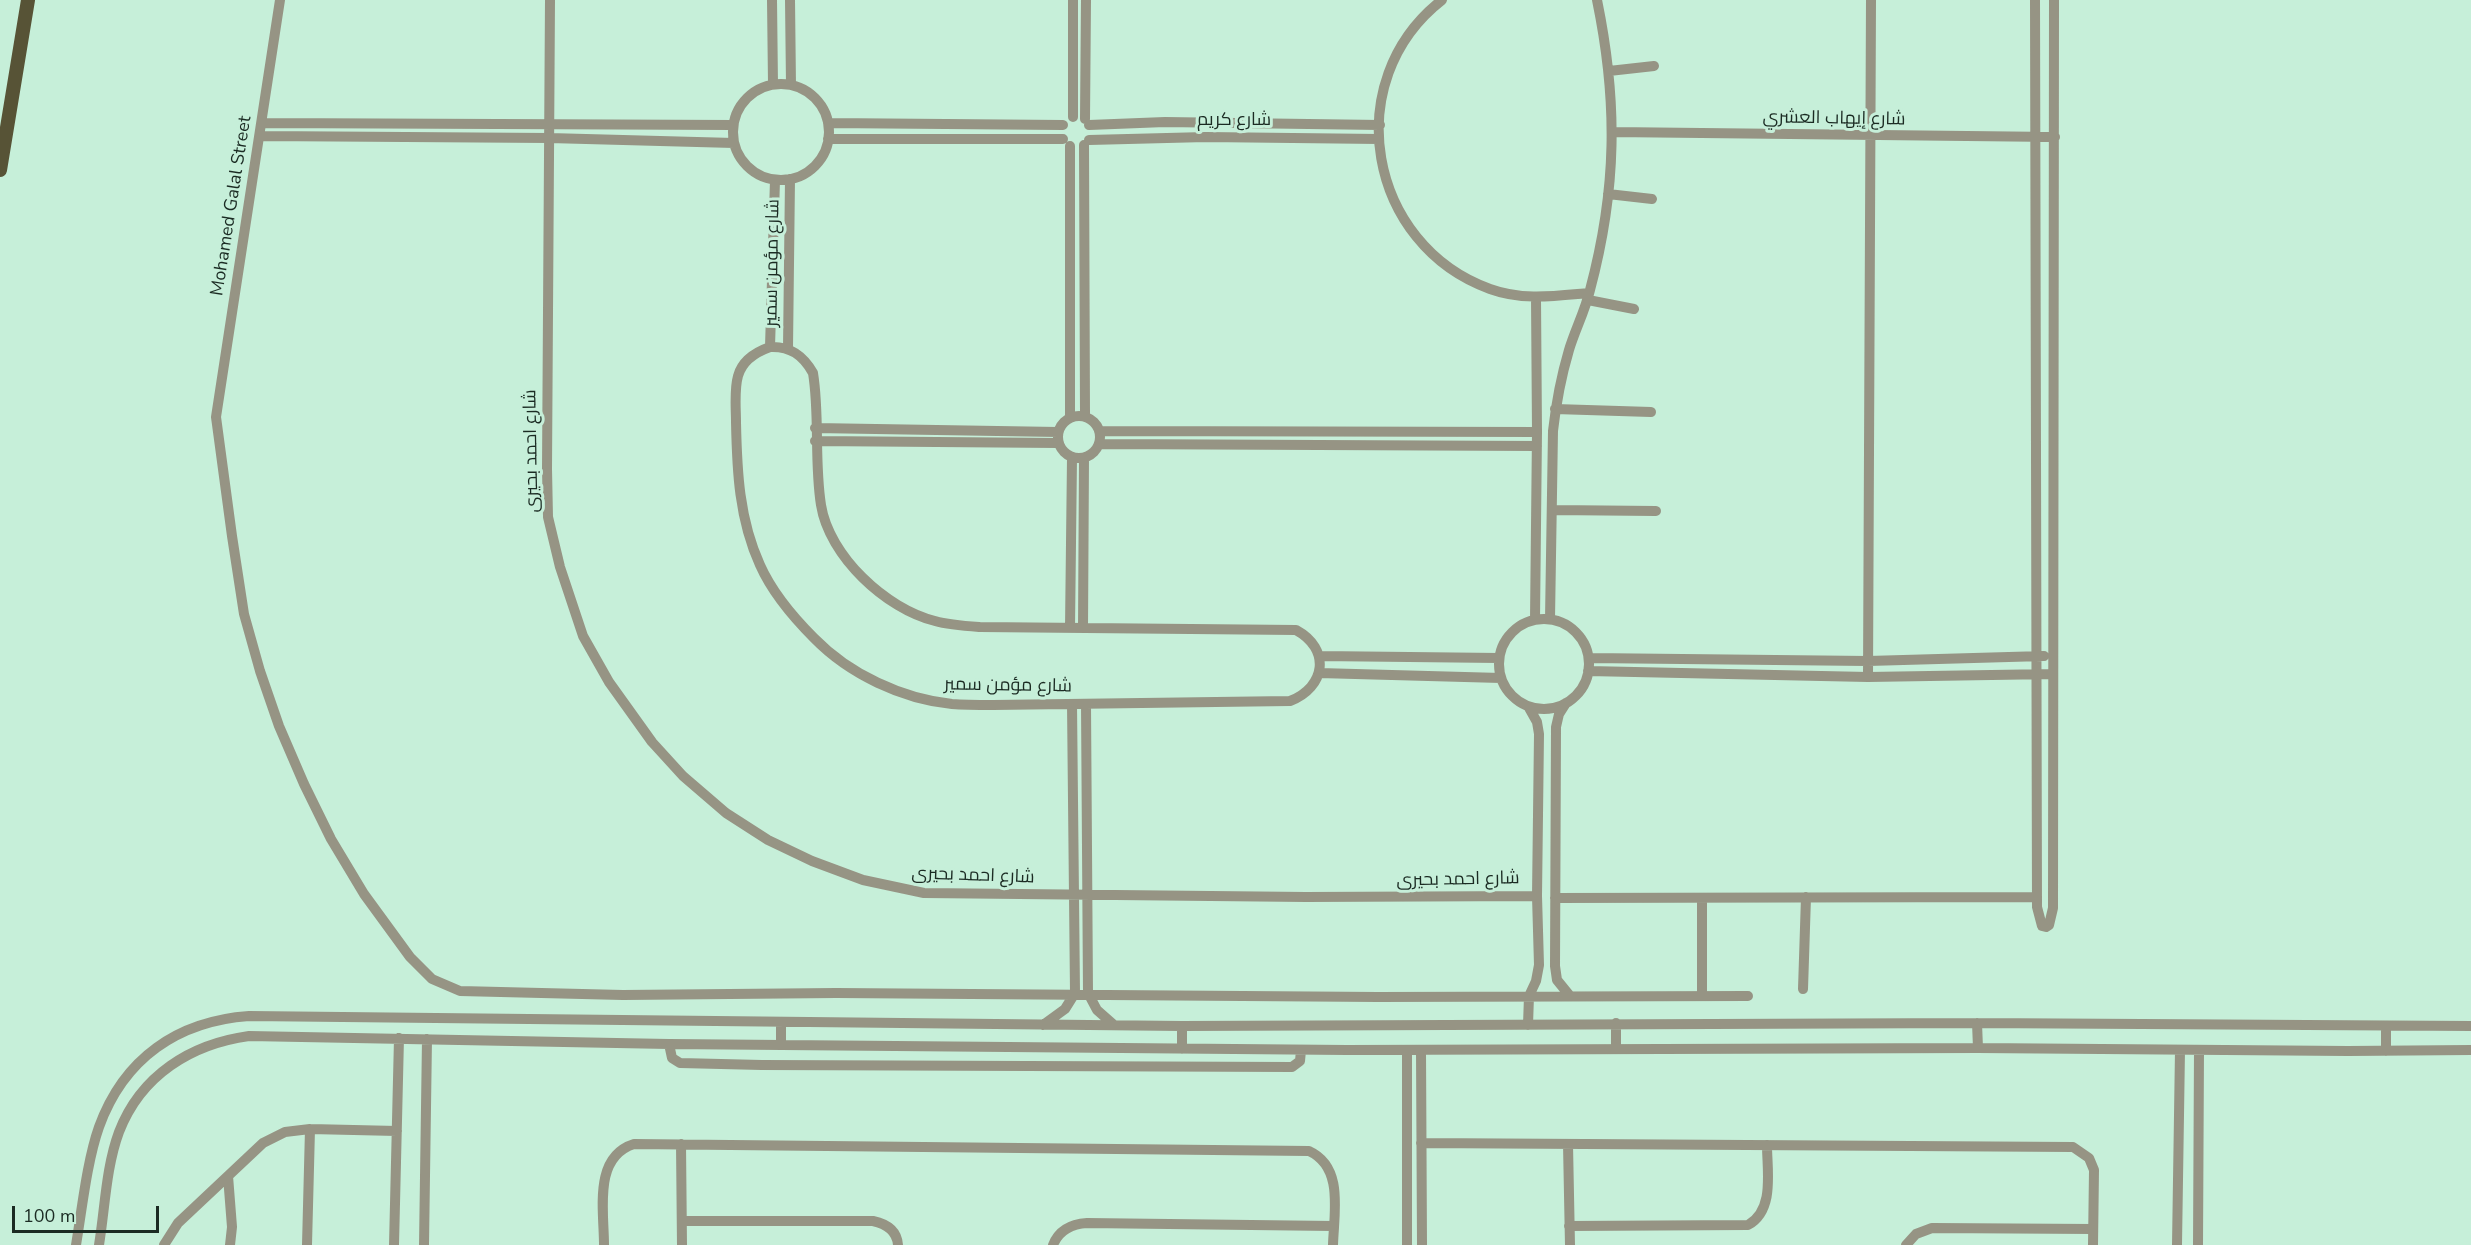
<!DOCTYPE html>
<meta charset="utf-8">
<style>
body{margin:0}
#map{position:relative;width:2471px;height:1245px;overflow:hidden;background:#c6efd9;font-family:"Nunito Sans",sans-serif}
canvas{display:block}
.scale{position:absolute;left:12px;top:1206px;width:147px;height:27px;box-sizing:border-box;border:3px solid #1b2b23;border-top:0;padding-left:8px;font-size:18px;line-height:21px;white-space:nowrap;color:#1b2b23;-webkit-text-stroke:4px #c6efd9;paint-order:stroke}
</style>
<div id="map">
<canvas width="2471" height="1245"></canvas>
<div class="scale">100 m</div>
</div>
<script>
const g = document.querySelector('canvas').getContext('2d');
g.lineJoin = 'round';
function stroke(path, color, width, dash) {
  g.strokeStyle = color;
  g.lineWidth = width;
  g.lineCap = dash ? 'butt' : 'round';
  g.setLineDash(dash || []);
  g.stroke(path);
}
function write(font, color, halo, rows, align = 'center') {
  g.font = font + ' "Nunito Sans",Cairo,sans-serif';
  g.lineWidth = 6;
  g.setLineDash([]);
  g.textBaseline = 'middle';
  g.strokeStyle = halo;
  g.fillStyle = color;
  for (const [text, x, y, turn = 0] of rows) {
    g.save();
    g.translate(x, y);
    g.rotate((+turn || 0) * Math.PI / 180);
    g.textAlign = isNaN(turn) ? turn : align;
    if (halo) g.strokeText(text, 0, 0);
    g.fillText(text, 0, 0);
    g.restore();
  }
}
const minor = new Path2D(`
 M280,0L216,417L232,536L244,614L260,671L279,726L304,784L331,839L364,894L410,957L432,979L460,991L623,995L836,993L1378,997L1748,996
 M550,0L547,469L548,517L560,567L583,636L609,682L652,742L683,776L726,813L768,840L812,861L863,880L924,893L1306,897L1537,896
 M772,0L773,84
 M790,0L791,85
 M1442,0C1338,81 1368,245 1490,289C1523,301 1555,296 1589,293
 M2035,0L2037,907L2042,926L2046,927L2049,925L2053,908L2054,0
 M1609,71L1654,66
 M733 132a48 48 0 1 1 96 0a48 48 0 1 1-96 0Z
 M1073,117V0
 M1085,119L1086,0
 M262,123L733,125
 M828,123L1063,125
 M1089,125L1165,122L1380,125
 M1613,132L2055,137
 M261,136L549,138L734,143
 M828,139H1063
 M1089,140L1206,137L1379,139
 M1084,145L1085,416
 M1608,194L1652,199
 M1588,300L1634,309
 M770,347C790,346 803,355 813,373C820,416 814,461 821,505C829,556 886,609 935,621C949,625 965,626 980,627L1296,630C1331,649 1326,687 1290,701L993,705C979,705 965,705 952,704C902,699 849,674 814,638C793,617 772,592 760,565C739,519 737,471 736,422C736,408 734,390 738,376C742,361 756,352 770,347Z
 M770,347L775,180
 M788,348L790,179
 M1555,409L1651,412
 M1058 437a21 21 0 1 1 42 0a21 21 0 1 1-42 0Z
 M1070,418V146
 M815,428L1058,432
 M1100,431L1537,432
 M815,441L1058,443
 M1100,444L1537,446
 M1552,510L1656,511
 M1499 664a45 45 0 1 1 90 0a45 45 0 1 1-90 0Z
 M1535,619L1537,432L1536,298
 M1550,619L1553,431C1556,404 1561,377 1569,350C1575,330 1585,311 1590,290C1617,189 1618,102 1597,0
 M1070,628L1072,458
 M1083,628L1084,458
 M1319,656L1499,658
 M1589,658L1868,661L2044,656
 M1588,671L1868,677L2053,674
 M1319,673L1501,678
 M1868,677L1871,0
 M1566,703L1559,714L1556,727L1555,966L1557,980L1570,996
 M1086,704L1088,993L1097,1010L1114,1025
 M1555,898L2037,897
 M1803,989L1806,897
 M1702,996V898
 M781,1022V1045
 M1977,1023L1978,1048
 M1043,1025L1065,1009L1075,993L1072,704
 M1528,1025L1529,996L1536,981L1539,965L1537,896L1539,734L1537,722L1528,706
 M1182,1026V1049
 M669,1044L672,1058L680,1063L762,1065L1292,1067L1300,1061L1301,1050
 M1616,1049V1023
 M1407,1050V1245
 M1421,1050L1422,1245
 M2386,1051V1026
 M1421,1143L2073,1147L2089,1158L2094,1170L2093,1245
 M681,1144L682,1245
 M1568,1144L1570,1245
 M228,1176L232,1227L230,1245
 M682,1221H873C887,1224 897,1231 898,1245
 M1569,1226L1748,1225C1775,1210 1767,1171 1767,1145
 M76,1245C82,1209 87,1161 99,1127C124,1058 178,1021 249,1016L1182,1026L1977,1023L2471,1026
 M99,1245C105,1208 106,1167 119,1132C141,1075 191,1044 249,1036L669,1044L1347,1050L1978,1048L2348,1051L2471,1050
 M164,1245L178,1223L263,1143L285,1132L310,1129L397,1131
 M307,1245L310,1129
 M394,1245L399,1038
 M424,1245L427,1039
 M604,1245C604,1210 593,1157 634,1144L1309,1151C1344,1167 1334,1212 1333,1245
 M1053,1245C1059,1230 1071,1224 1087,1223L1333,1226
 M1906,1245L1916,1234L1932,1228L2093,1229
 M2177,1245L2180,1050
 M2198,1245L2199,1050`);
const major = new Path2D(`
 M0,170L28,0`);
const streetNames = [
 ["شارع إيهاب العشري",1834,119,1],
 ["شارع كريم",1234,121],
 ["Mohamed Galal Street",232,206,-81],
 ["شارع مؤمن سمير",773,263,-89],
 ["شارع احمد بحيرى",532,451,-91],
 ["شارع مؤمن سمير",1008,686,1],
 ["شارع احمد بحيرى",973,876,2],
 ["شارع احمد بحيرى",1458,880,-1]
];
stroke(minor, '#969484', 10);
stroke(major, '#575336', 14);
write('18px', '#1b2b23', '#c6efd9', streetNames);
</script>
